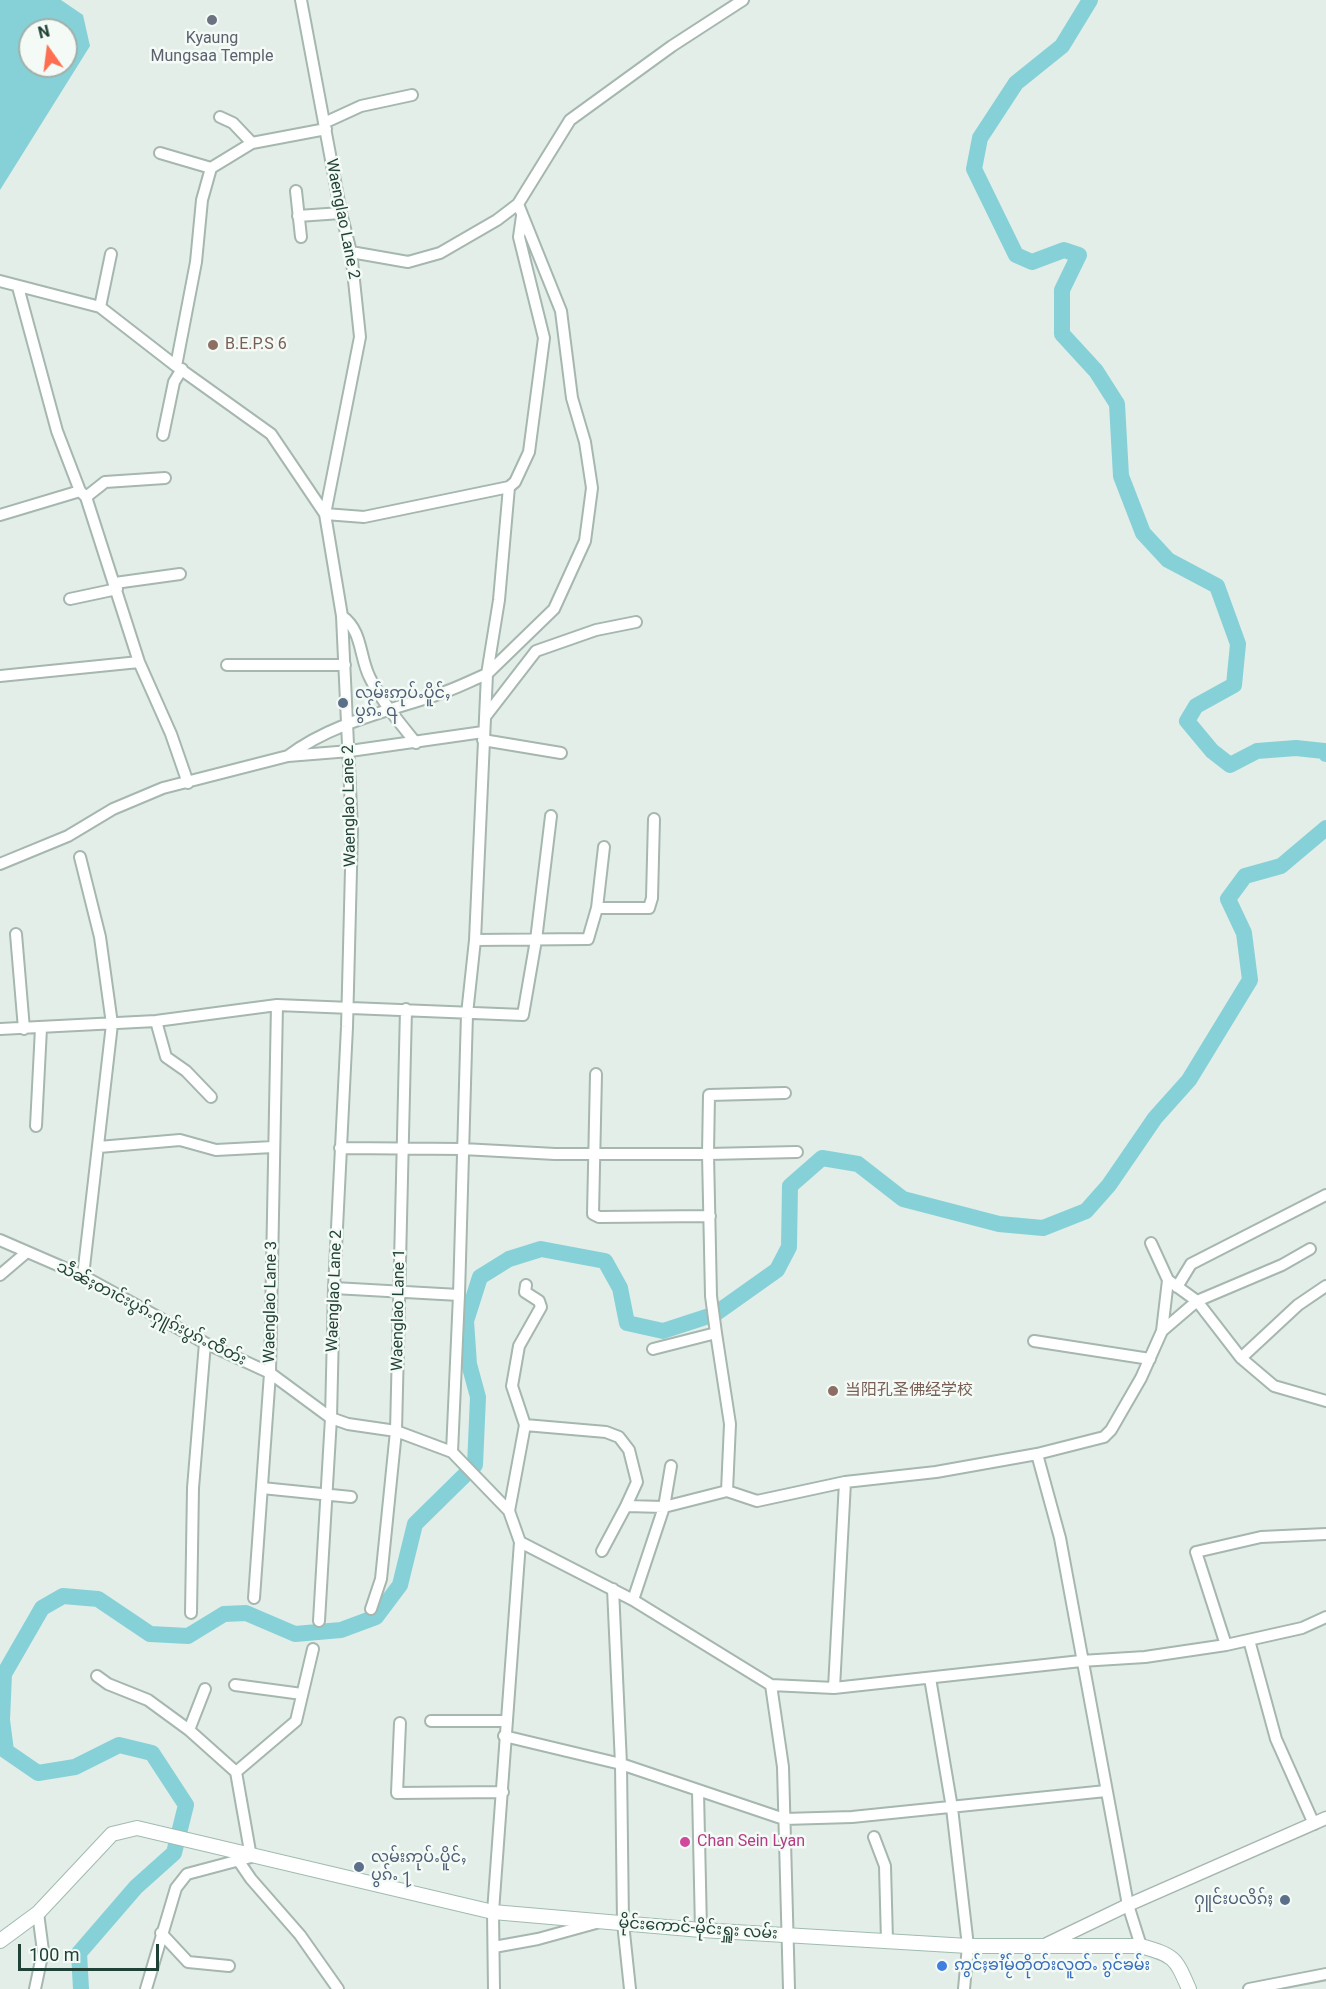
<!DOCTYPE html>
<meta charset="utf-8">
<style>
body{margin:0}
#map{position:relative;width:1326px;height:1989px;overflow:hidden;background:#e3eee8;font-family:Roboto,sans-serif}
canvas{display:block}
.north{position:absolute;left:18px;top:18px;width:60px;height:60px;box-sizing:border-box;background:#f4faf6;border:2px solid #9fb0a9;border-radius:50%;rotate:346deg;font-size:16px;font-weight:700;line-height:24px;text-align:center;color:#204136}
.north::after{content:'';display:block;margin:auto;width:21px;height:27px;background:#fe6e50;clip-path:polygon(50% 0,100% 100%,50% 72%,0 100%)}
.scale{position:absolute;left:18px;top:1944px;width:141px;height:27px;box-sizing:border-box;border:3px solid #204136;border-top:0;padding-left:8px;font-size:18px;line-height:21px;white-space:nowrap;color:#204136;-webkit-text-stroke:4px #f4faf6;paint-order:stroke}
</style>
<div id="map">
<canvas width="1326" height="1989"></canvas>
<div class="north">N</div>
<div class="scale">100 m</div>
</div>
<script>
const g = document.querySelector('canvas').getContext('2d');
g.lineJoin = 'round';
function fillPath(path, color) {
  g.fillStyle = color;
  g.fill(path, 'evenodd');
}
function stroke(path, color, width, dash) {
  g.strokeStyle = color;
  g.lineWidth = width;
  g.lineCap = dash ? 'butt' : 'round';
  g.setLineDash(dash || []);
  g.stroke(path);
}
function write(font, color, halo, rows, align = 'center') {
  g.font = font + ' Roboto,"Noto Sans SC","Noto Sans Myanmar",sans-serif';
  g.lineWidth = 5;
  g.setLineDash([]);
  g.textBaseline = 'middle';
  g.strokeStyle = halo;
  g.fillStyle = color;
  for (const [text, x, y, turn = 0] of rows) {
    g.save();
    g.translate(x, y);
    g.rotate((+turn || 0) * Math.PI / 180);
    g.textAlign = isNaN(turn) ? turn : align;
    if (halo) g.strokeText(text, 0, 0);
    g.fillText(text, 0, 0);
    g.restore();
  }
}
const water = new Path2D(`
 M0,0H61L83,15L90,46L0,190ZM30,30H66V66H30Z`);
const river = new Path2D(`
 M1090,0L1062,46L1016,83L980,138L974,169L1016,255L1032,262L1064,250L1079,255L1062,290V334L1096,371L1117,404L1121,476L1143,533L1168,560L1217,586L1238,644L1234,685L1196,706L1187,721L1212,751L1230,765L1257,751L1296,748L1324,751L1326,754
 M81,1989L79,1953L136,1887L174,1853L186,1805L152,1753L119,1745L75,1767L38,1773L6,1751L2,1720L4,1674L42,1608L63,1596L98,1599L150,1634L188,1636L224,1614L246,1613L295,1634L341,1630L376,1617L400,1585L415,1524L475,1465L478,1397L469,1364L466,1321L480,1277L509,1259L541,1249L605,1261L620,1288L627,1323L663,1331L715,1314L777,1270L789,1247L790,1186L822,1158L858,1164L903,1199L999,1224L1043,1228L1086,1211L1109,1185L1155,1118L1189,1080L1250,980L1244,933L1228,899L1245,876L1281,866L1326,828`);
const minor = new Path2D(`
 M301,0L341,213L351,252L360,337L325,514L342,616L352,830L347,1027L334,1288L331,1418L319,1621
 M220,117L233,123L252,143
 M324,123L361,106L412,95
 M160,153L211,168
 M296,191L301,237
 M298,216L341,213
 M351,252L408,262L440,253L497,220L518,204L570,120L672,46L743,0
 M0,281L100,307L176,366L271,434L325,514L364,517L509,487L499,600L487,674C470,681 453,690 436,695C385,712 330,724 288,756
 M18,287L57,431L80,491L86,497L139,662L171,734L188,783
 M100,307L111,254
 M176,366L196,262L202,200L211,168L252,143L326,129
 M163,435L174,382L182,369
 M509,487L515,482L529,452L544,338L519,237L522,216
 M86,497L105,482L165,478
 M0,515L80,491
 M115,583L180,574
 M70,599L117,589
 M342,616C363,631 359,657 370,678C382,702 399,722 416,743
 M227,665H345
 M0,676L139,662
 M485,717L536,651L596,630L636,622
 M483,740L561,753
 M80,857L100,937L112,1024L83,1276
 M0,864L68,836L113,809L163,788L288,756L350,751L483,732
 M597,908L604,847
 M16,934L24,1029
 M475,940L588,939L597,908H649L652,898L654,819
 M156,1021L166,1057L186,1071L211,1097
 M0,1029L156,1021L277,1005L523,1015L536,940L551,816
 M596,1074L593,1214L599,1217L710,1216
 M785,1093L709,1095L708,1154L797,1152
 M36,1126L41,1028
 M99,1147L180,1140L216,1150L273,1147
 M340,1148L463,1149L555,1154H708L711,1296L716,1333
 M0,1240L83,1276L205,1343L270,1373L331,1418L348,1424L396,1431L452,1452L509,1511L520,1542L493,1912L494,1989
 M1151,1243L1168,1280L1197,1301L1241,1358L1274,1386L1326,1401
 M0,1275L27,1252
 M1177,1287L1191,1264L1326,1195
 M334,1288L459,1295
 M1162,1331L1197,1301L1282,1265L1310,1249
 M1034,1341L1150,1359
 M653,1349L716,1333L730,1424L727,1491L757,1501L845,1482L834,1688
 M1241,1358L1298,1305L1326,1286
 M525,1425L512,1386L519,1346L541,1307L539,1301L525,1292L526,1285
 M452,1452L459,1295L467,1014L475,940L487,674L554,609L585,541L592,488L585,442L572,398L561,311L518,204
 M1037,1454L1060,1538L1128,1905L1141,1946
 M845,1482L936,1472L1037,1454L1104,1437L1111,1430L1141,1378L1162,1331L1168,1280
 M262,1488L351,1497
 M509,1511L525,1425L606,1432L619,1437L629,1450L637,1482L626,1506L664,1507L727,1491
 M520,1542L633,1600L771,1685L834,1688L1081,1661L1145,1657L1226,1645L1302,1628L1326,1617
 M602,1551L626,1506
 M613,1589L621,1764L623,1923L630,1989
 M254,1598L270,1373L277,1005
 M633,1600L664,1507L671,1466
 M371,1609L381,1579L396,1431L406,1009
 M191,1613L193,1488L205,1343
 M1249,1640L1276,1739L1314,1824
 M1226,1645L1196,1552L1261,1537L1326,1534
 M97,1676L108,1684L148,1700L189,1730L236,1772L251,1857L187,1874L176,1888L146,1989
 M930,1678L952,1808L968,1946L964,1989
 M235,1685L302,1694
 M771,1685L783,1767L789,1989
 M431,1721H505
 M400,1723L397,1793L503,1792
 M189,1730L205,1689
 M504,1736L621,1764L784,1819L852,1817L1106,1791
 M236,1772L296,1721L313,1649
 M698,1791L701,1930
 M874,1837L885,1866L887,1941
 M238,1860L251,1879L300,1935L338,1989
 M161,1933L188,1962L229,1966
 M494,1947L538,1939L596,1923
 M35,1989L43,1951L38,1913
 M1249,1989L1326,1974`);
const tertiary = new Path2D(`
 M1047,1944L1128,1905L1326,1818`);
const secondary = new Path2D(`
 M0,1941L38,1913L112,1834L137,1828L493,1912L701,1930L968,1946H1141C1175,1956 1175,1957 1189,1989`);
const markers = [
 [212,20,6,"#6b7280"],
 [213,345,6,"#8d6e63"],
 [343,703,6,"#5c6f8a"],
 [833,1391,6,"#8d6e63"],
 [685,1842,6,"#d1479c"],
 [359,1867,6,"#5c6f8a"],
 [1285,1900,6,"#5c6f8a"],
 [942,1966,6,"#3f7fe0"]
];
const worshipNames = [
 ["Kyaung",212,39],
 ["Mungsaa Temple",212,57]
];
const streetNames = [
 ["Waenglao Lane 2",342,219,79],
 ["Waenglao Lane 2",350,806,-91],
 ["Waenglao Lane 2",335,1291,-88],
 ["Waenglao Lane 3",271,1302,-89],
 ["Waenglao Lane 1",399,1310,-89],
 ["သဵၼ်ႈတၢင်းပွၵ်ႉႁူၵ်းပွၵ်ႉၸဵတ်း",151,1314,27],
 ["မိုင်းကောင်-မိုင်းရှူး လမ်း",698,1929,4]
];
const educationNames = [
 ["B.E.P.S 6",225,345],
 ["当阳孔圣佛经学校",845,1391]
];
const serviceNames = [
 ["လုမ်းဢုပ်ႉပိူင်ႇ",355,694],
 ["ပွၵ်ႉ ႖",355,712],
 ["လုမ်းဢုပ်ႉပိူင်ႇ",371,1858],
 ["ပွၵ်ႉ ႑",371,1876],
 ["ႁူင်းပလိၵ်ႈ",1273,1900,"right"]
];
const hotelNames = [
 ["Chan Sein Lyan",697,1842]
];
const shopNames = [
 ["ဢွင်ႈၶၢႆမႂ်တိုတ်းလူတ်ႉ ၵွင်ၶမ်း",954,1966]
];
fillPath(water, '#86d1d8');
stroke(river, '#86d1d8', 16);
stroke(minor, '#a5b7af', 14);
stroke(tertiary, '#a5b7af', 15);
stroke(secondary, '#a0bbaf', 16);
stroke(minor, '#fff', 10);
stroke(tertiary, '#fff', 12);
stroke(secondary, '#fff', 14);
for (const [x, y, r, color] of markers) {
  const dot = new Path2D();
  dot.arc(x, y, r, 0, 2 * Math.PI);
  g.fillStyle = color;
  g.fill(dot);
  stroke(dot, '#f4faf6', 2);
}
write('16px', '#5b616d', '#f4faf6', worshipNames);
write('16px', '#204136', '#f4faf6', streetNames);
write('16px', '#785e54', '#f4faf6', educationNames, 'left');
write('16px', '#4e5e75', '#f4faf6', serviceNames, 'left');
write('16px', '#b23c85', '#f4faf6', hotelNames, 'left');
write('16px', '#366cbe', '#f4faf6', shopNames, 'left');
</script>
